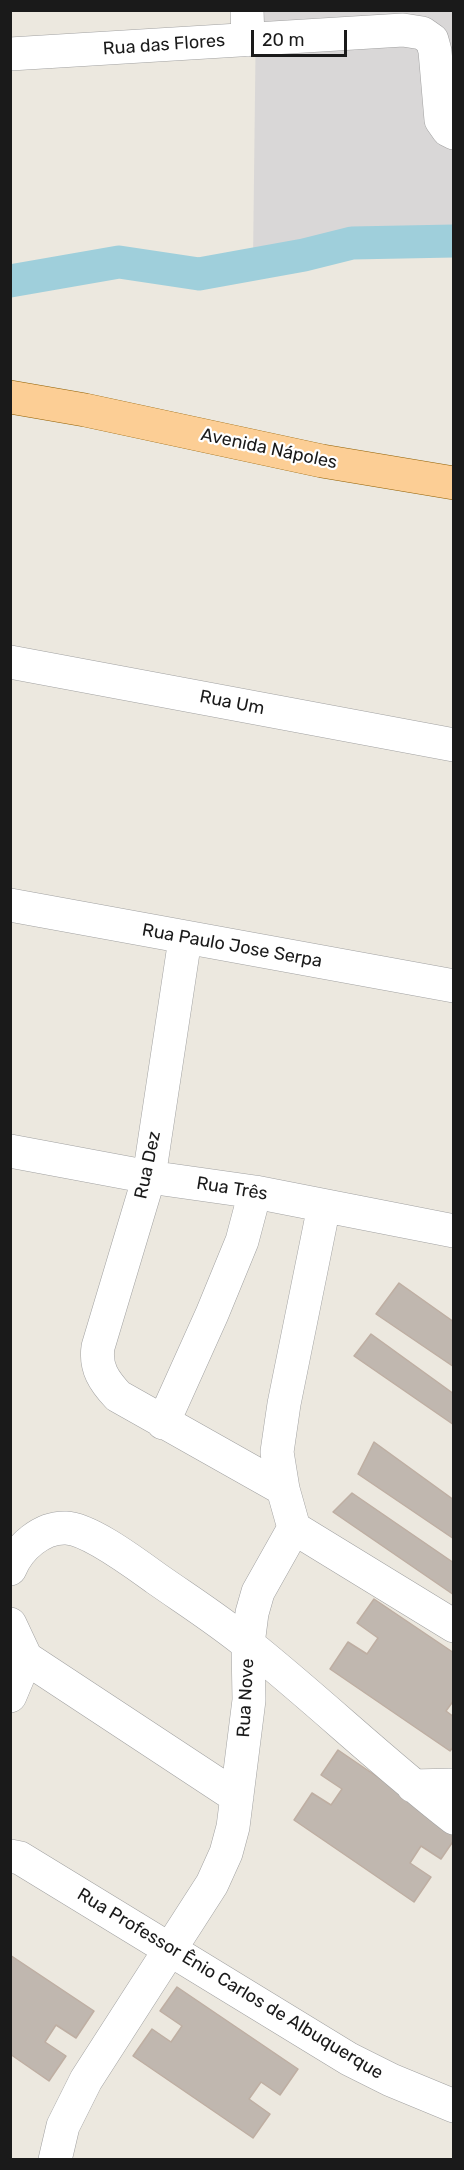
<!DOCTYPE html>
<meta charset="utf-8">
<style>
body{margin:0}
#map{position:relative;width:464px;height:2170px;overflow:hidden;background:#ece8df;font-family:Rubik,sans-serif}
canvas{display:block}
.frame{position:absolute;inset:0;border:12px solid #1a1a1a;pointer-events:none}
.scale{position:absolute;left:251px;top:30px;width:96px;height:27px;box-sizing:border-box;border:3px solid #1a1a1a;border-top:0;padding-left:8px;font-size:18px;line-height:21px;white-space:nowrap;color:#1a1a1a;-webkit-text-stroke:4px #fff;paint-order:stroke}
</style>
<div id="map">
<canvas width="464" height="2170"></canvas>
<div class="frame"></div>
<div class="scale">20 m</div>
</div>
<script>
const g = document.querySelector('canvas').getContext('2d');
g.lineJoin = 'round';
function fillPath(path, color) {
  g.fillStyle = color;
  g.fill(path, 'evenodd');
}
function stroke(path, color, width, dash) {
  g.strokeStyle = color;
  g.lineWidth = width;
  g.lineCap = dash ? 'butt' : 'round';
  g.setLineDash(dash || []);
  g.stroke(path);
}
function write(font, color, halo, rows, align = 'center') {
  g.font = font + ' Rubik,sans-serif';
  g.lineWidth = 4.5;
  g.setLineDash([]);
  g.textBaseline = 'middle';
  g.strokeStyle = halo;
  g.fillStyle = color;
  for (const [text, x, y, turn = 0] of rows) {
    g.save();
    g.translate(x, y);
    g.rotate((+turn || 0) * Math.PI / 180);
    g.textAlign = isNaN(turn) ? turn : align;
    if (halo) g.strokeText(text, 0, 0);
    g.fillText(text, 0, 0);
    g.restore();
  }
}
const residential = new Path2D(`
 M256,11H453V241L253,260Z`);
const canal = new Path2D(`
 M10,281L119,262L199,274L304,255L352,243L454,241`);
const building = new Path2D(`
 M399,1283L454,1322V1367L376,1314Z
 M371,1334L454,1394V1425L354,1356Z
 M374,1442L454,1500V1539L358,1474Z
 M352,1493L454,1563V1595L333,1512Z
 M374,1599L454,1653V1700L446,1711L454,1717V1746L450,1751L330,1669L348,1642L367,1654L378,1638L357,1623Z
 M338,1750L454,1829V1840L441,1859L421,1846L410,1863L431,1877L414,1902L294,1820L312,1793L331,1805L342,1789L321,1775Z
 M10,1955L94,2011L76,2038L56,2025L45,2042L66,2056L49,2081L10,2054Z
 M177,1987L298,2069L280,2095L261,2082L249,2099L270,2114L253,2138L133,2056L152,2029L171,2042L182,2026L160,2011Z`);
const minor = new Path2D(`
 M247,10L248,40
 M10,54L403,30L422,33L432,40L435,51L441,120L448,130L454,133
 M10,662L454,745
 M10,905L454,986
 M185,939L149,1177L98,1347C95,1368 104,1381 118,1396L283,1489
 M10,1151L149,1177L255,1192L454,1231
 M163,1423L212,1314L242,1241L255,1192
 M294,1528L454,1626
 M10,1569C19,1547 42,1527 66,1528C90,1529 136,1564 157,1579C187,1600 220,1621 249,1645C319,1701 383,1763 454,1818
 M10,1624L26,1658L10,1696
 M26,1658L237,1797
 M413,1786L454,1785
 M10,1856L20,1858L349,2059L391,2080L454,2106
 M55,2160L63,2126L86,2080L212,1884L226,1853L233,1827L249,1700L248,1644L252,1613L258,1592L294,1528L283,1489L277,1452L284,1404L324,1206`);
const major = new Path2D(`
 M10,397L85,410L322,461L454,483`);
const streetNames = [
 ["Rua das Flores",164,45,-4],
 ["Avenida Nápoles",269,449,12],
 ["Rua Um",232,703,11],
 ["Rua Paulo Jose Serpa",232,946,10],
 ["Rua Dez",148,1165,-78],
 ["Rua Três",232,1189,9],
 ["Rua Nove",246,1698,-87],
 ["Rua Professor Ênio Carlos de Albuquerque",230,1984,31]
];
fillPath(residential, '#d9d7d7');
stroke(canal, '#9fcfdb', 33);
fillPath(building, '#c0b7af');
stroke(building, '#beaea2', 1.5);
stroke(minor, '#a1a1a1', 34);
stroke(major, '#915f00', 34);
stroke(minor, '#fff', 33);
stroke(major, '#fcce95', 33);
write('18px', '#1a1a1a', '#fff', streetNames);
</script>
